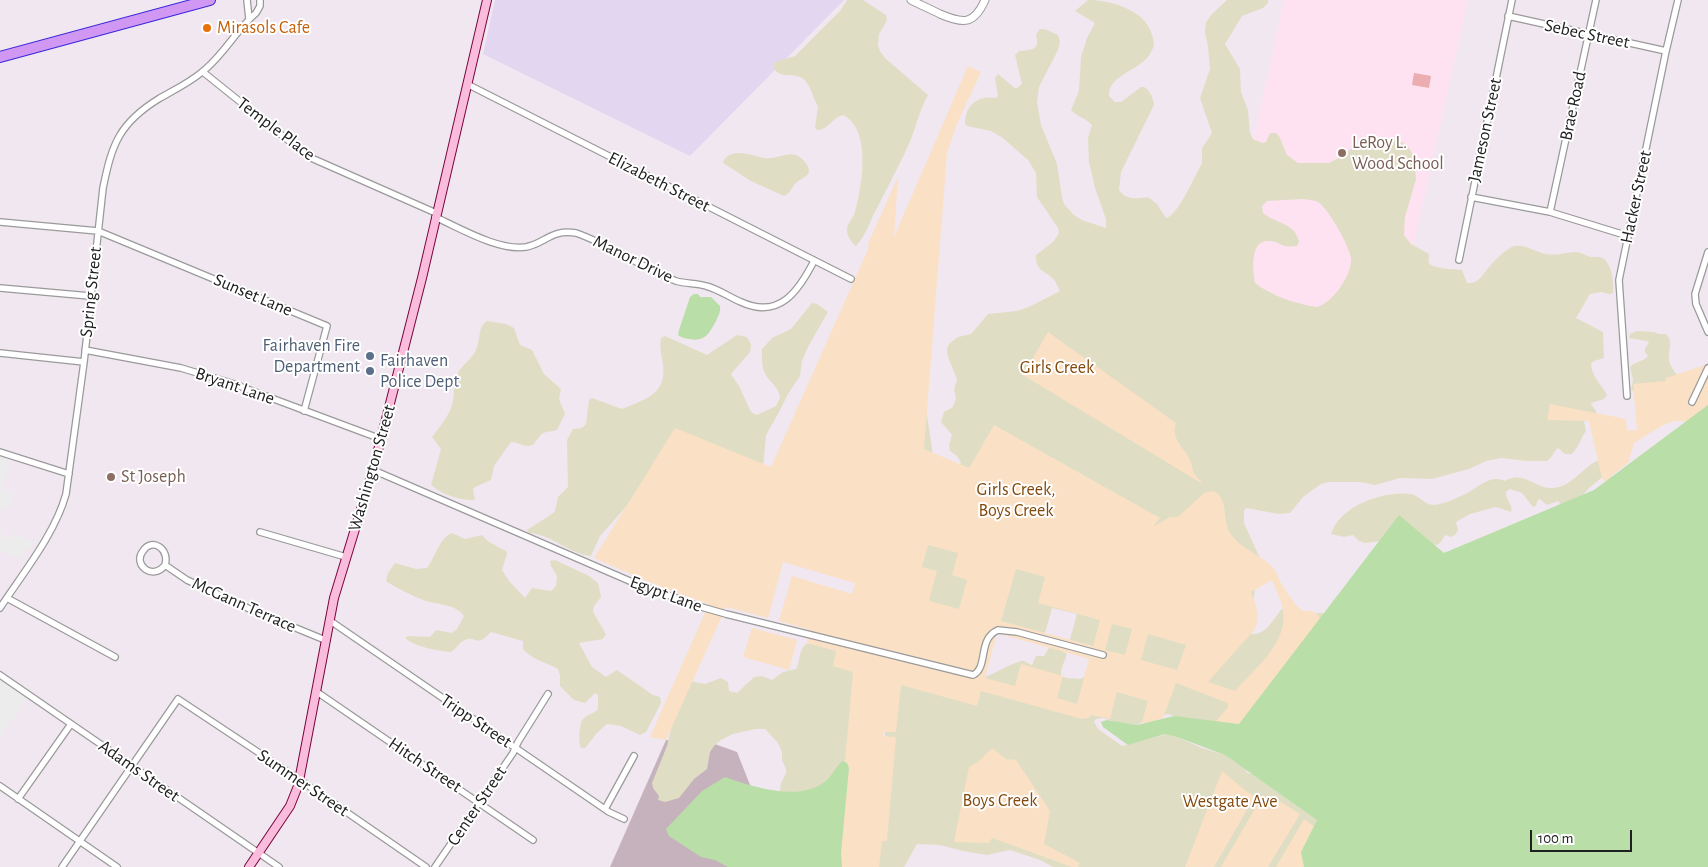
<!DOCTYPE html>
<style>
body{margin:0}
#map{position:relative;width:1708px;height:867px;overflow:hidden;background:#f1e7f0;font-family:"Alegreya Sans",sans-serif}
canvas{display:block}
.scale{position:absolute;left:1530px;top:830px;width:102px;height:22px;box-sizing:border-box;border:2px solid #202020;border-top:0;padding-left:6px;font-size:15px;line-height:18px;white-space:nowrap;color:#202020;-webkit-text-stroke:4px #fff;paint-order:stroke}
</style>
<div id="map">
<canvas width="1708" height="867"></canvas>
<div class="scale">100 m</div>
</div>
<script>
const g = document.querySelector('canvas').getContext('2d');
g.lineJoin = 'round';
function fillPath(path, color) {
  g.fillStyle = color;
  g.fill(path, 'evenodd');
}
function stroke(path, color, width, dash) {
  g.strokeStyle = color;
  g.lineWidth = width;
  g.lineCap = dash ? 'butt' : 'round';
  g.setLineDash(dash || []);
  g.stroke(path);
}
function write(font, color, halo, rows, align = 'center') {
  g.font = font + ' "Alegreya Sans",sans-serif';
  g.lineWidth = 4;
  g.setLineDash([]);
  g.textBaseline = 'middle';
  g.strokeStyle = halo;
  g.fillStyle = color;
  for (const [text, x, y, turn = 0] of rows) {
    g.save();
    g.translate(x, y);
    g.rotate((+turn || 0) * Math.PI / 180);
    g.textAlign = isNaN(turn) ? turn : align;
    if (halo) g.strokeText(text, 0, 0);
    g.fillText(text, 0, 0);
    g.restore();
  }
}
const commercial = new Path2D(`
 M495,0H844L690,156L483,54Z`);
const education = new Path2D(`
 M1284,0H1468L1388,360L1217,306Z`);
const construction = new Path2D(`
 M666,740L712,743L737,752L767,828L752,867H610Z`);
const grass = new Path2D(`
 M1414,73L1431,76L1429,88L1412,85Z`);
const wetland = new Path2D(`
 M847,0H863L886,15L887,19L885,24L879,34L878,45L880,51L886,59L928,95C919,111 916,128 909,144C899,166 887,188 876,210C869,223 866,235 856,246C851,242 847,236 847,230C847,223 853,219 855,212C862,188 872,129 843,115C832,118 828,130 817,130L815,128L818,106C812,97 811,84 802,78C792,72 780,80 773,67L775,62L795,56L840,11Z
 M1088,0C1111,0 1146,10 1152,35C1154,41 1155,45 1152,50C1144,71 1108,73 1109,96L1115,102H1121L1141,87H1144C1150,90 1153,98 1154,105L1121,172L1119,190C1126,200 1137,199 1148,197L1157,204L1166,218C1177,216 1193,180 1199,169L1202,163V148L1212,133L1200,98L1210,69L1208,46L1205,33L1206,22L1213,13L1227,0H1268V3L1263,8L1242,16L1225,44L1240,69L1241,92L1248,110L1250,133L1253,139L1262,143L1266,142L1270,133H1276L1279,136L1287,155L1298,163H1329L1344,155L1354,146L1362,144L1376,146L1389,139L1398,140L1407,145L1414,156L1416,179L1405,217L1404,235L1411,244L1429,254C1429,257 1428,260 1429,263C1432,269 1455,269 1462,270L1467,283C1480,284 1483,273 1490,266C1495,260 1503,252 1510,248C1520,241 1535,252 1546,254C1558,256 1566,252 1576,252C1581,252 1586,256 1591,257C1594,257 1599,256 1602,258C1612,262 1614,284 1613,293L1609,294L1601,292L1590,294L1576,318L1603,332L1604,358L1594,361L1591,364C1592,377 1601,384 1607,395L1604,399L1591,403V404L1596,411V414L1584,421L1586,431C1580,439 1579,447 1572,454H1565L1558,448C1553,452 1553,457 1547,461H1527L1501,458L1486,461L1469,469L1432,479L1400,478L1375,485L1360,482H1329L1321,484L1304,496L1290,513L1279,514L1246,508L1244,511V523L1259,556L1254,597L1246,632C1263,640 1272,621 1281,610L1284,608L1308,616L1317,613H1323L1326,618L1234,726L1180,718L1168,714L1149,718L1137,725L1116,722L1103,718L1096,719L1094,722L1098,729L1122,746L1167,734L1177,737L1202,748L1225,755L1245,769L1247,773L1258,775L1317,820L1307,867H1053L1040,860L1010,850L987,855L963,851L940,845L917,844L904,867H873L886,740L885,735L888,666L973,680C993,677 1003,666 1021,661C1025,660 1028,664 1032,665L1036,656H1044L1049,648L1059,649L1067,654L1061,670V676L1067,678L1081,679L1086,675L1093,653L1069,643L1077,614L1052,608L1046,630L1042,636L1034,635L919,598L925,403L932,448V478L954,475L961,463L957,456L950,451L949,445L952,435L941,422L944,412L953,407L956,398L954,390L957,379L948,357L947,349L949,344L958,337L971,334L988,314L1017,311L1029,307L1060,291C1058,288 1057,283 1054,280C1046,270 1035,272 1036,255L1053,242L1059,233L1058,228L1037,197L1036,173L1028,160L1003,138L991,131L967,126L965,124C965,105 978,95 996,98L998,95L995,78L998,74L1016,89L1022,84L1015,55L1019,51C1033,49 1040,51 1036,35L1040,29H1045L1058,35L1060,41L1058,50L1039,87L1037,102L1041,125L1057,164L1062,197L1064,204L1074,215L1082,220L1106,228V219L1095,188L1089,162L1088,138L1092,125C1086,118 1077,117 1071,110L1079,91L1081,57L1087,38L1095,23L1075,11ZM1303,199C1308,200 1314,200 1318,202C1328,208 1350,247 1351,259C1352,274 1333,303 1317,307C1296,304 1272,296 1255,283C1253,270 1249,239 1270,241C1276,241 1280,245 1285,246C1289,247 1293,246 1297,246L1299,242C1295,222 1276,224 1263,213L1262,206L1267,201Z
 M737,153C747,153 755,156 764,158C780,160 795,145 807,165C813,175 804,177 797,182C792,186 791,193 784,196L751,181L723,163C725,156 730,154 737,153Z
 M812,303L817,304L828,312L809,345L802,361L800,376L788,394L778,414L766,435L763,468L632,500L600,536L591,556C569,554 551,534 529,533L527,530L552,514L555,511L558,497L568,487L567,440L573,429L582,428L586,424L589,400L592,398L622,409C643,400 667,395 663,365C662,356 659,348 661,338L665,336L707,355L737,335L747,337L751,344L750,352L731,374L739,386L751,412L757,415L776,406L780,398C779,388 772,384 767,377C761,368 762,359 762,349L772,338L791,329Z
 M487,321L506,324L514,328L520,345L532,350L544,374L561,389L559,399L565,414L557,430C539,434 545,430 533,445C524,448 519,442 511,442L494,466L491,480L475,487L473,489L475,500C461,501 441,494 431,485L441,449L432,437C439,428 447,418 451,408C455,398 453,387 456,377C459,367 470,361 475,352C481,342 477,327 487,321Z
 M1637,331L1654,332L1659,334H1666C1675,343 1666,352 1670,363C1671,368 1676,373 1679,378L1638,393L1631,390L1633,380L1630,367C1636,361 1643,362 1648,356L1645,352V348L1649,343L1647,341L1629,338L1630,334Z
 M1599,460L1613,468L1588,489L1577,502L1564,508L1558,501L1547,505L1540,499L1537,501L1536,506L1533,507L1522,493L1510,489L1506,492C1505,500 1514,505 1511,512L1496,507L1470,514L1456,522L1458,530L1455,535L1451,537L1445,535L1441,542L1437,545L1388,540L1365,543L1359,541L1353,535L1344,537L1331,534C1340,506 1382,491 1410,494C1420,495 1424,505 1434,505C1443,504 1455,499 1463,495C1473,491 1486,478 1497,479C1500,479 1502,480 1505,481C1523,469 1535,489 1553,488C1572,487 1582,467 1599,460Z
 M452,533L465,539L482,535L489,542L506,551L507,554L502,570L509,581L525,598L532,588L551,591L556,586L557,576L551,566L550,561L555,560L589,576L598,583L601,597L594,606L593,612L606,634L603,639L579,643L592,667L606,677L617,670L653,695L660,697L661,703L646,732L640,735L621,726L607,724L597,733L585,748H581C578,743 579,722 584,718C588,714 594,714 598,709V695L595,693L585,703L574,700L560,686V675L558,669C546,662 532,660 523,649V641L491,632C474,650 477,633 463,641C458,644 456,649 451,652C438,651 416,647 406,639V637L411,636L430,637L436,630L452,633L457,629L464,616C456,604 439,605 426,601C412,596 399,589 387,582L386,580L388,573L395,563L416,569L427,568C435,558 439,538 452,533Z
 M809,643L861,658L854,804L778,803L781,783L786,773V769L782,760V752L778,743L765,729H755L733,734L721,740L714,746L710,752L707,769L694,779L679,798L665,802L658,800L659,796L653,788L652,783L667,746L676,708L690,681L705,684L721,678L728,682L729,691L737,693L754,677L762,676L772,680L783,672L796,669C801,660 798,647 809,643Z`);
const park = new Path2D(`
 M968,66L981,72L956,126L947,153L924,449L969,468L994,425L1160,518L1153,527L1170,517H1178L1204,493L1214,491C1229,499 1222,519 1230,533C1241,550 1261,554 1274,569C1278,573 1278,579 1281,583C1286,591 1292,601 1299,608L1303,611C1311,609 1318,613 1321,620L1244,724L1207,732L1228,707V703L1176,683L1163,718L1147,723L1142,722L1148,701L1117,692L1110,719L1091,715L1088,718L1082,719L981,691L977,706L901,685L896,732H884L883,736L896,737L887,841H882L879,867H830L838,840L853,672L833,666L836,651L807,643L810,630L779,621L792,576L852,594L855,583L783,562L768,618L726,607L666,740L650,737L709,604L666,589L594,558L675,428L771,467L869,247L867,246L898,177L894,237ZM928,545L958,553L952,575L967,580L959,609L929,601L937,571L922,567ZM1016,569L1045,577L1038,603L1100,620L1093,646L1001,621ZM1272,580C1276,590 1281,599 1283,610C1289,642 1254,669 1235,691L1208,682L1255,629C1260,615 1256,605 1251,592ZM1112,624L1132,629L1125,655L1105,650ZM997,633L1089,659L1077,704L1057,698L1063,676L1021,664L1015,686L985,678ZM1148,634L1186,645L1177,670L1141,660Z
 M1048,332L1176,423C1171,436 1181,446 1188,456C1195,468 1189,470 1201,481V483L1023,375Z
 M1708,364V423L1675,421L1665,424L1648,434L1634,443L1628,463L1611,476L1608,484L1602,478L1589,421L1547,420L1550,404L1626,419L1627,431L1637,430L1633,384L1666,381V378Z
 M752,628L797,640L789,670L743,657Z
 M992,748L1006,759L1016,760L1050,811L1044,844L1080,863L1078,867H1072L992,838L989,843L954,842L969,767L978,762Z
 M1222,771L1247,792L1255,796L1214,867H1185Z
 M1261,798L1281,802L1300,814L1268,867H1221Z
 M1304,819L1315,827L1313,867H1276Z`);
const parking = new Path2D(`
 M0,452L12,456L1,489L13,493L8,508L4,507L2,513L0,512Z
 M0,529L3,530L2,536L11,539L13,533L35,542L29,550H25L20,558L0,551Z
 M0,675L29,695L0,737Z`);
const water = new Path2D(`
 M694,294H698L700,297H711L720,306C721,312 718,316 716,321C709,334 705,342 689,339C684,338 682,338 678,335L679,330L690,297Z
 M1708,405V867H1304L1301,852L1317,820L1225,755L1177,737L1165,734L1128,745L1103,727L1101,722L1107,720L1137,725L1174,716L1239,724L1399,515L1444,553L1594,490Z
 M842,761L847,763L849,768L841,853L842,867H728L715,860L701,857L669,836L666,829L702,791L725,777C754,787 800,803 827,780C832,775 836,767 842,761Z`);
const minor = new Path2D(`
 M247,0L249,19
 M1508,16L1666,51
 M203,72L309,157L436,213
 M467,84L851,279
 M1471,197L1550,212L1628,236
 M1550,212L1596,0
 M435,217C460,228 498,251 526,247C546,243 551,229 576,233C611,245 642,268 676,281C686,284 697,283 706,286C718,289 729,297 741,302C780,320 799,290 814,261
 M0,222L98,231L327,326L304,411
 M1708,252L1695,294L1696,304L1708,332
 M1459,260L1512,0
 M0,288L90,296
 M85,350L181,368L231,383L381,439
 M0,353L84,362
 M1627,396L1619,280L1666,51L1678,0
 M1692,402L1708,368
 M0,452L69,474
 M373,470L632,582L698,606L726,614L973,675C989,667 977,639 998,630L1017,632L1103,655
 M260,532L346,557
 M165,565C153,581 132,565 143,551C152,537 170,549 165,565L187,580L252,610L325,640
 M7,598L115,657
 M0,608C23,573 55,534 66,494L84,362L103,188C112,144 119,123 160,98C174,90 189,83 202,72C223,56 236,30 256,13L260,6V0
 M329,620L609,812L624,819
 M0,675L279,867
 M317,692L533,840
 M0,786L117,867
 M18,799L71,724
 M605,809L634,756
 M62,867L178,699L300,780L426,867
 M435,867L513,753L518,742L548,694`);
const tertiary = new Path2D(`
 M911,0C921,5 930,9 940,14C963,24 974,25 985,0`);
const secondary = new Path2D(`
 M249,867L290,806L298,786L334,598L373,470L422,278L487,0`);
const trunk = new Path2D(`
 M0,57L210,0`);
const markers = [
 [207,28,5,"#e8710a"],
 [1342,153,5,"#8d6e63"],
 [370,356,5,"#5c6f8a"],
 [370,371,5,"#5c6f8a"],
 [111,477,5,"#8d6e63"]
];
const foodNames = [
 ["Mirasols Cafe",217,28]
];
const streetNames = [
 ["Sebec Street",1587,34,12],
 ["Brae Road",1573,106,-78],
 ["Temple Place",276,129,37],
 ["Jameson Street",1485,130,-78],
 ["Elizabeth Street",659,182,27],
 ["Hacker Street",1636,197,-78],
 ["Manor Drive",633,259,26],
 ["Spring Street",91,292,-84],
 ["Sunset Lane",253,295,23],
 ["Bryant Lane",235,386,19],
 ["Washington Street",372,468,-74],
 ["Egypt Lane",666,594,20],
 ["McGann Terrace",244,605,24],
 ["Tripp Street",476,721,34],
 ["Hitch Street",425,765,34],
 ["Adams Street",139,771,35],
 ["Summer Street",303,783,34],
 ["Center Street",477,806,-56]
];
const educationNames = [
 ["LeRoy L.",1352,143],
 ["Wood School",1352,164],
 ["St Joseph",121,477]
];
const serviceNames = [
 ["Fairhaven Fire",360,346],
 ["Department",360,367],
 ["Fairhaven",380,361,"left"],
 ["Police Dept",380,382,"left"]
];
const parkNames = [
 ["Girls Creek",1057,368],
 ["Girls Creek,",1016,490],
 ["Boys Creek",1016,511],
 ["Boys Creek",1000,801],
 ["Westgate Ave",1230,802]
];
fillPath(commercial, '#e3d6f1');
fillPath(education, '#ffe2f2');
fillPath(construction, '#c6b2bd');
fillPath(grass, '#ebadb0');
fillPath(wetland, '#dfdec4');
fillPath(park, '#fae0c5');
fillPath(parking, '#ececec');
fillPath(water, '#badea7');
stroke(minor, '#9a9a9a', 8);
stroke(tertiary, '#9a9a9a', 9);
stroke(secondary, '#7b043a', 10);
stroke(trunk, '#3826dd', 12);
stroke(minor, '#fff', 5.5);
stroke(tertiary, '#fff', 7);
stroke(secondary, '#fabcdc', 8);
stroke(trunk, '#d098f2', 10);
for (const [x, y, r, color] of markers) {
  const dot = new Path2D();
  dot.arc(x, y, r, 0, 2 * Math.PI);
  g.fillStyle = color;
  g.fill(dot);
  stroke(dot, '#fff', 2);
}
write('18px', '#c56008', '#fff', foodNames, 'left');
write('18px', '#202020', '#fff', streetNames);
write('18px', '#785e54', '#fff', educationNames, 'left');
write('18px', '#4e5e75', '#fff', serviceNames, 'right');
write('18px', '#82490b', '#fff', parkNames);
</script>
